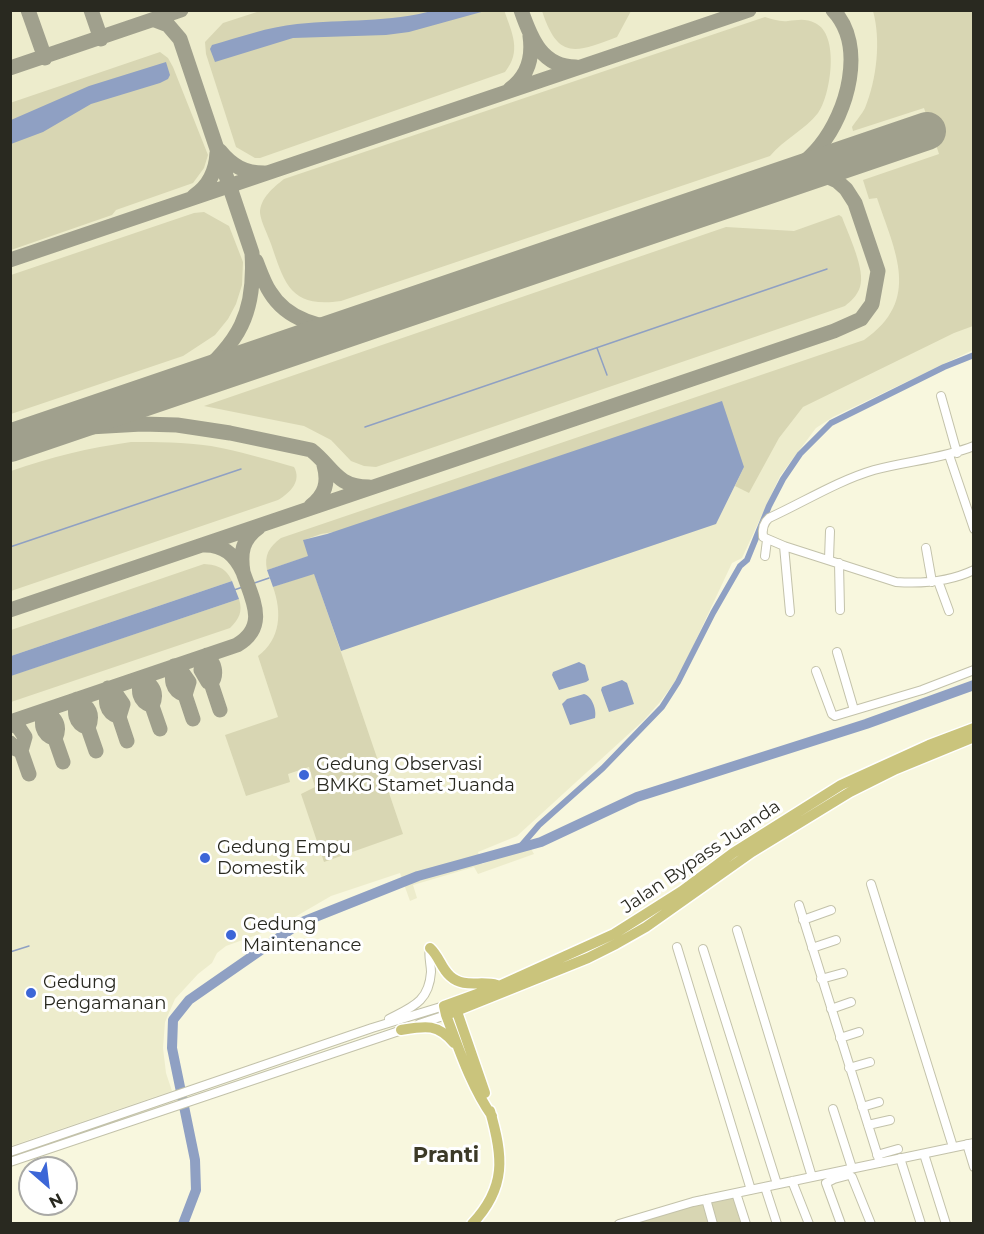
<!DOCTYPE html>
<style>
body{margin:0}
#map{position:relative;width:984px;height:1234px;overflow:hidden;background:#f8f7de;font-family:Montserrat,sans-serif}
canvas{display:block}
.frame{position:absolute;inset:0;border:12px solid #292920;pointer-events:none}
.north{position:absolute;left:18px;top:1156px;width:60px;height:60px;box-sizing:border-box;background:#fff;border:2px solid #a9a9a6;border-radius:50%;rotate:152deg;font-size:16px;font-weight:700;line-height:24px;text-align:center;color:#292920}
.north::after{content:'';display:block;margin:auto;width:21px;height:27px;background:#3c66d7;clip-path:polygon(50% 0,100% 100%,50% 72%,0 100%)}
</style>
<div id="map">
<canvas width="984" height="1234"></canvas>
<div class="frame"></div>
<div class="north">N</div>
</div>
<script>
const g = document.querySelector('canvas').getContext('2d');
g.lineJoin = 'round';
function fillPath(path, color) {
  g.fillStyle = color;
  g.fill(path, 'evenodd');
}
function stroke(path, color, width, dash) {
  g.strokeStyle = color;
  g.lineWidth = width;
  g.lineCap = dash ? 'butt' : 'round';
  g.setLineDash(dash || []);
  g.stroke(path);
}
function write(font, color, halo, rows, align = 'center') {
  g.font = font + ' Montserrat,sans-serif';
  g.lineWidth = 6;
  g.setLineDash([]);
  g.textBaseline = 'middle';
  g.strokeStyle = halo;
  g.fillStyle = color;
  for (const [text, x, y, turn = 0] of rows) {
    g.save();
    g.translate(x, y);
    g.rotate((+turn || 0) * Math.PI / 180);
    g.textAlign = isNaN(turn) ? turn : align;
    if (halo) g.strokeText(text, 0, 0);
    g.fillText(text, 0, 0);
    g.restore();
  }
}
const built = new Path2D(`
 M10,11H974L973,350L833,417L816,428L780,476L742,558L732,563L679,676L660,702L644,720L517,836L478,852L482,864L530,847L534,854L478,874L474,867L413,885L417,898L410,901L400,873L331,896L276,928L226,946L217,953L212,963L198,974L175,999L165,1022L163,1048L166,1073L172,1091L11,1146Z`);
const green = new Path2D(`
 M504,10C512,33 522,51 505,72L260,158H255L236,147L206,54L205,42L223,23L260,11Z
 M542,11V10L631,11L617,37C575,53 558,60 542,11Z
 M873,11H973V326L954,333L803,407L779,438L749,493L735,486L744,467L321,534L304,540L309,556L267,570C264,555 269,547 281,538L864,340C922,300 895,252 877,198L869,199L863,180L939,154L924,108L853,131L852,127C856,121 862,114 865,108C877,79 881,40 873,11Z
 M765,17C772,19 780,22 788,21C797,20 806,18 815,23C840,34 831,95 818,113C805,130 784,139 770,156L341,301C291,308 285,285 271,244C268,235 261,222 260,213C260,198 274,187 284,179Z
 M160,52L168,58L173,67L208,155L204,168L193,183L116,210L112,215L11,250L10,103Z
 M204,212L229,226L243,262L242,285L236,304L228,319L215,335L183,356L11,414V275L194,213Z
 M839,215L842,217C848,234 866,270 860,287C857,296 851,301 845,306L376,467L364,466L351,461L331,440L304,426L204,406L726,227L794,231Z
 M131,442C157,442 184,442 211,446C239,451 266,459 294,467C302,481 290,493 278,500L11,591V471C51,457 88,448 131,442Z
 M204,564C218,565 226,568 232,581L11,656V630Z
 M314,573L403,834L324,862L301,794L315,787L309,767L288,774L290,782L246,796L225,735L278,717L258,656C281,639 282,612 273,587Z
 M239,599C243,612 239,619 230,628L11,702L10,676Z
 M736,1193L745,1224H621Z`);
const water = new Path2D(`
 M435,10L485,11L409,32L386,35L293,38L215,62L210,49L212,45C240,37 268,27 297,24C344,19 389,23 435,10Z
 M166,62L170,75L168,79L160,83L91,104L43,132L11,144V120L89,86Z
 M722,401L744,467L716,524L341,651L314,574L273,587L267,570L308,556L303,540L327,534Z
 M232,581L239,599L11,676V656Z
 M579,662L585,665L589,680L586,682L559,690L552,675L553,672Z
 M622,680L627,683L634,704L609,712L601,690L602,687Z
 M584,694C592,696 597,710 595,718L570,725L562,704L567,699Z`);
const stream = new Path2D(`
 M597,348L607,375
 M365,427L827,269
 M10,547L241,469
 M234,590L269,578
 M10,952L29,946`);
const canal = new Path2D(`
 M520,847L539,825L603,768L662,707L678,682L713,613L740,566L747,560L769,506L783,479L800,454L831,423L944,367L974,355`);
const river = new Path2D(`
 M183,1224L196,1190L195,1160L172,1048L173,1020L189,1000L300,923L418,876L541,842L637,797L866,724L974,685`);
const taxiway = new Path2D(`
 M28,10L45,58
 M91,10L101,39
 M521,10C531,39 542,67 576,67
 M155,20L168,25L180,39L252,253C256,313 239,343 193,381
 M10,68L181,10
 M510,89C528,76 533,57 530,36
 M220,151C232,166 245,173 264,173
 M774,184C791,173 807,162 820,146C847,113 867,46 833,10
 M194,196C209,186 216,171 217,153
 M10,260L749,10
 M256,261C260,271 264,283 270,292C287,320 322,330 353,327
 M54,429L142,424L177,425L230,433L311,450C333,467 336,487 369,487
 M311,506C325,495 329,483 324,465
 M205,545C224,545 235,555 243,572C240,553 242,539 259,527
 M10,610L834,331L861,319L872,304L878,271L855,203L846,189L837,181L826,176L814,174L796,176
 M207,655C214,663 218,674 211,683
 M205,656L201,670L208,682L211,683L220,710
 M185,695L189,682L182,672L174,666C171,679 171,690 185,695L193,719
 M152,706C158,693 153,685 141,678C138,691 138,701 152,706L160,729
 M119,717L123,704L116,694L108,688C105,701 105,712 119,717L127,741
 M10,722L237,645C269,626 252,599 243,572
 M10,723L19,728L25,737L21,751
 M88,728C94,714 89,707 77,699C74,712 74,723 88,728L96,751
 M55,739C61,726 56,718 44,711C41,724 41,734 55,739L63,762
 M10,743L14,748L21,751L29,774`);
const runway = new Path2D(`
 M10,443L927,131`);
const minor = new Path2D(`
 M941,396L957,453
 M974,446C941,459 907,461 874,470C837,481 804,502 769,518C763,523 762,529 763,537L784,546L896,582C923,584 949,582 974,570
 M949,455L974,529
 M784,546L790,612
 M926,548L932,582
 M765,556L767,540
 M829,559L830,531
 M839,563L840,610
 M938,581L949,611
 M837,652L854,710
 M816,671L832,714L835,716L922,690L974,670
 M871,884L953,1147
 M799,905L880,1163
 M803,920L831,910
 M737,930L812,1177
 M677,947L751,1190
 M812,948L836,940
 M703,949L777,1184
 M821,979L843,973
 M831,1009L851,1002
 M389,1019C412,1007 429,1002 431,972C431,964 428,956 430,948
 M419,1024L446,1015
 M840,1038L859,1032
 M849,1068L870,1062
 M862,1107L879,1102
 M833,1109L852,1168
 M868,1125L890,1120
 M967,1144L974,1167
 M10,1152L372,1028L444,1006
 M924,1154L946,1224
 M877,1155L898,1149
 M900,1158L921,1224
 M10,1162L405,1029
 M792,1181L809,1224
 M765,1187L777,1224
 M736,1193L746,1224
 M706,1199L713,1224
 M619,1224L693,1202L974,1143
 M841,1224L826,1183L834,1179L849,1175L852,1177L871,1224`);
const major = new Path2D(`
 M430,948C439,956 441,968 450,976C464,989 481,980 497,985
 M455,1006L485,1093
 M446,1015L588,958L616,944L646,927L752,852L850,792L896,769L974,737
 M401,1030C425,1026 437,1023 454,1043
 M492,1116C471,1086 459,1049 446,1015L444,1006L499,986L614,934L682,891L733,853L841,785L929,745L974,728
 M472,1224C507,1187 503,1156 490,1111`);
const markers = [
 [304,775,6,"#3c66d7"],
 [205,858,6,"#3c66d7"],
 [231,935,6,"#3c66d7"],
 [31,993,6,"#3c66d7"]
];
const poiNames = [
 ["Gedung Observasi",316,765],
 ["BMKG Stamet Juanda",316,786],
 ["Gedung Empu",217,848],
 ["Domestik",217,869],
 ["Gedung",243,925],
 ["Maintenance",243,946],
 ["Gedung",43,983],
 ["Pengamanan",43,1004]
];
const streetNames = [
 ["Jalan Bypass Juanda",701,857,-34]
];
const quarterNames = [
 ["Pranti",446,1156]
];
fillPath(built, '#edeccc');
fillPath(green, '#d8d6b3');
fillPath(water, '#8fa0c3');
stroke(stream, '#8fa0c3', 1.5);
stroke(canal, '#8fa0c3', 6);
stroke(river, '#8fa0c3', 10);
stroke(taxiway, '#a0a08d', 15);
stroke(runway, '#a0a08d', 38);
stroke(minor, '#c3c2aa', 10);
stroke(major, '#fff', 13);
stroke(minor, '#fff', 8);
stroke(major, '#cac47c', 10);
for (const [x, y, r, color] of markers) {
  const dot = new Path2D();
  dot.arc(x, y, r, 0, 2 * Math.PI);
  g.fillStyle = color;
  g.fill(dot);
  stroke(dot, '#fff', 2);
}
write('18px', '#292920', '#fff', poiNames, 'left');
write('18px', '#292920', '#fff', streetNames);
write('bold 21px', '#3c3a27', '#fff', quarterNames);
</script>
